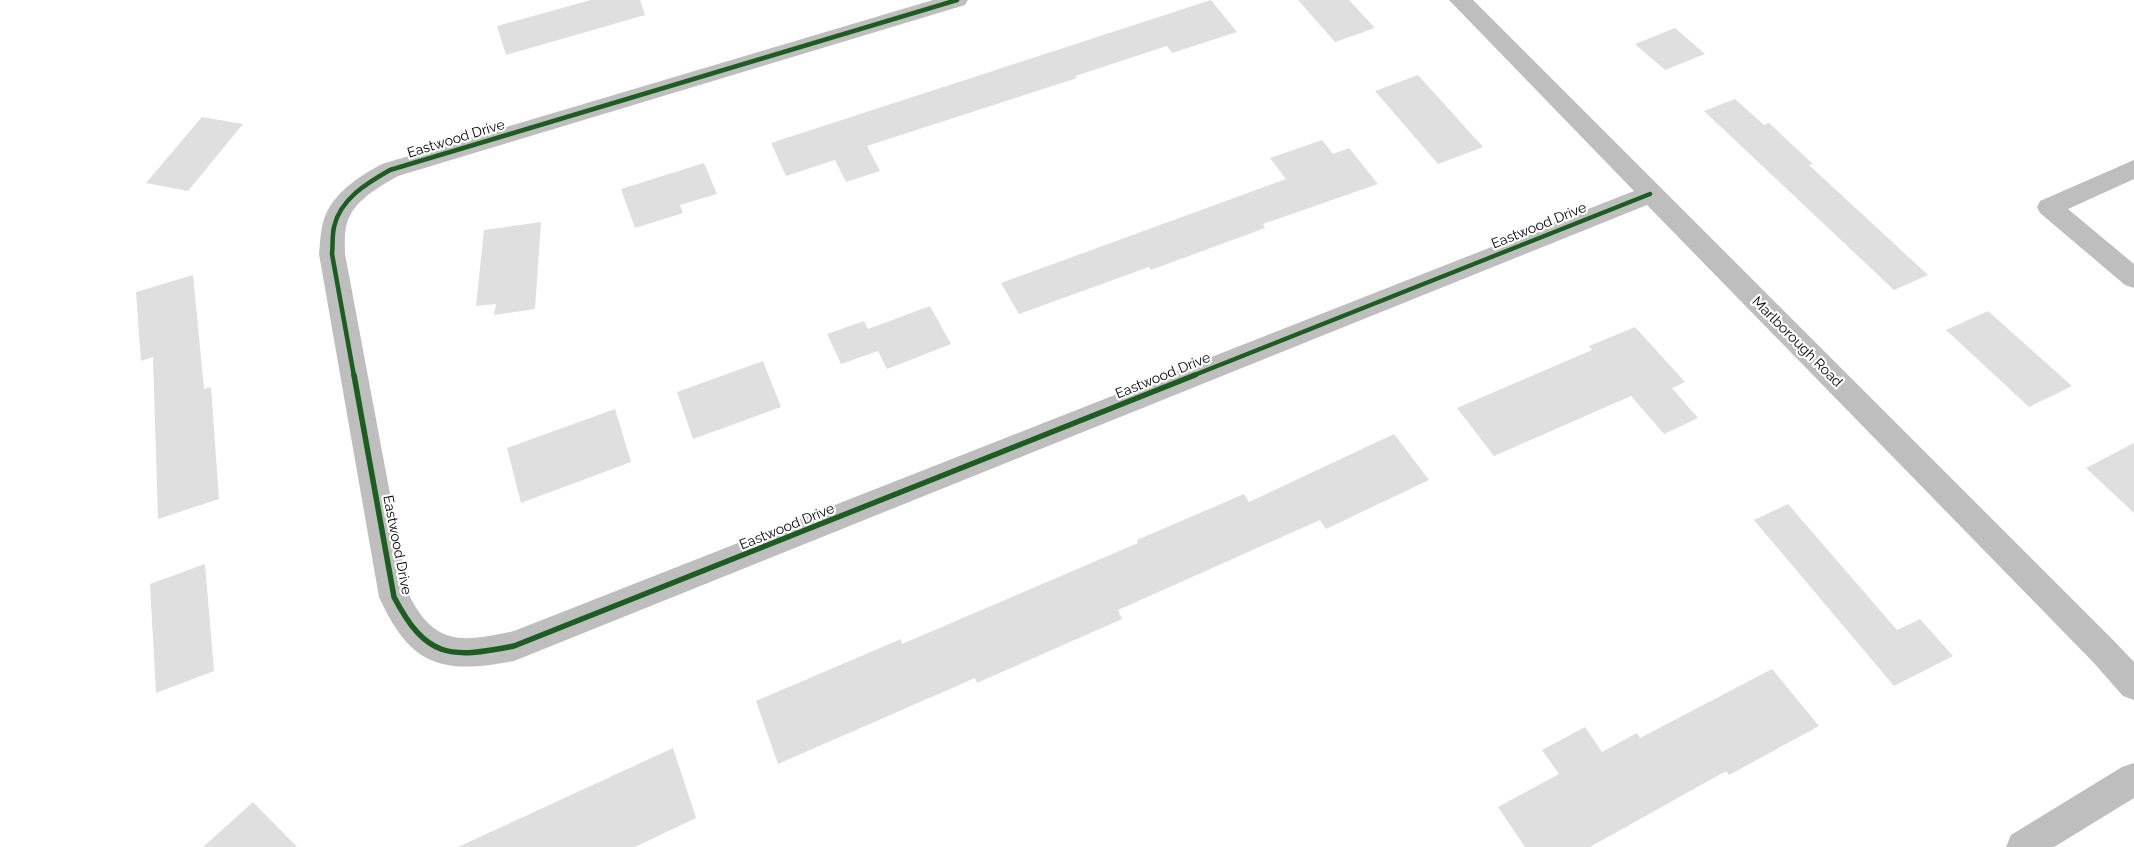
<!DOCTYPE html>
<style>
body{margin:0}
canvas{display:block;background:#fff}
</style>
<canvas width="2134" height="847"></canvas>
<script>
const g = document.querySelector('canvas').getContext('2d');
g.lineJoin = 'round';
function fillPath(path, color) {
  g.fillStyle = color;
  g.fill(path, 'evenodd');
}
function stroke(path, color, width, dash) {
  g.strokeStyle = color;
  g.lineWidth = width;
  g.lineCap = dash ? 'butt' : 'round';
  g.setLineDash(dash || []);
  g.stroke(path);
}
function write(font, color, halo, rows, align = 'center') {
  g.font = font + ' Raleway,sans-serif';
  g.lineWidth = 4.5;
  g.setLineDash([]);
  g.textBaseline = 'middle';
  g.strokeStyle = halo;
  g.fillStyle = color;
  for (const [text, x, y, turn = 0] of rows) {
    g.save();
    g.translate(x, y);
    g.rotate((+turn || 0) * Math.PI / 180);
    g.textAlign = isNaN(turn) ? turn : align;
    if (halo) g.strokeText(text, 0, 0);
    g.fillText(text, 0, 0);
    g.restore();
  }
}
const building = new Path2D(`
 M591,0H640L645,15L506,55L497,26Z
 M1211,0L1237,32L1172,53L1167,46L1075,76L1077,78L867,146L880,171L846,182L835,160L786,176L771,143Z
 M1298,0H1349L1375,28L1335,42Z
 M1675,28L1705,54L1665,70L1635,44Z
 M1418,75L1483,147L1438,164L1375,91Z
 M1735,99L1764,125L1769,123L1813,164L1809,165L1928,275L1894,290L1704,111Z
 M202,117L243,124L188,191L146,183Z
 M1322,140L1333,154L1349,148L1378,184L1263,224L1265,228L1151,270L1149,267L1019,314L1001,283L1286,179L1270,158Z
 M704,163L717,194L680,205L683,213L635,228L621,189Z
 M541,222L535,309L494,315L496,304L476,306L484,230Z
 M193,275L204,389L211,387L219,499L158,519L153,357L141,361L136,292Z
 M930,306L951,344L887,369L878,351L841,364L827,334L864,321L868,329Z
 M1988,311L2072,386L2029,407L1946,330Z
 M1635,327L1685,382L1672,388L1698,418L1664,434L1631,396L1494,456L1457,408L1592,350L1589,346Z
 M763,361L781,407L693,439L677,392Z
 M615,409L631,462L521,503L507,448Z
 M1394,434L1429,480L1326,529L1320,520L1118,610L1122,619L977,683L975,678L778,764L756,701L901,639L902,644L1138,543L1137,540L1244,494L1249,502Z
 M2134,443V513L2086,468Z
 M1788,504L1897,630L1920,619L1953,656L1894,686L1754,520Z
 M205,564L214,671L156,693L150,584Z
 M1772,669L1819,726L1729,775L1726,771L1590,847H1525L1498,807L1559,774L1542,750L1585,727L1602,752L1637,733L1640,738Z
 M673,748L696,818L635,847H458Z
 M253,802L297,847H203Z`);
const street = new Path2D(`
 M933,0H968L965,5L398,176C379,187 354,200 347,223C344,233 345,244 345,254L409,595C435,647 463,642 514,631L1634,191L1449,0H1473L2115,642L2134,662V700L2123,696L2093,662L1647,205L514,661C442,675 410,666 379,597L319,254C320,245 320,236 322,227C328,196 356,178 382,164Z
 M2134,160V179L2068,209L2134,264V288L2125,285L2040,213L2037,207L2040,201Z
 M2134,763V798L2054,847H2006L2011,835L2122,767Z`);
const cyclewayFar1 = new Path2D(`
 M354,376L332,254C333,245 332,236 334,227C340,199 367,183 390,170L957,0
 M1192,376L1650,194`);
const cycleway = new Path2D(`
 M354,375L394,597C426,658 449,659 514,646L1195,375`);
const streetNames = [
 ["Eastwood Drive",456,139,-17],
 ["Eastwood Drive",1539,226,-22],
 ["Marlborough Road",1797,342,45],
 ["Eastwood Drive",1163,376,-22],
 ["Eastwood Drive",787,527,-22],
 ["Eastwood Drive",397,545,79]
];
fillPath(building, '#dfdfdf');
fillPath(street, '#bebebe');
stroke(cyclewayFar1, '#1b5e20', 4.5);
stroke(cycleway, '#1b5e20', 5.5);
write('14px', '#000', '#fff', streetNames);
</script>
